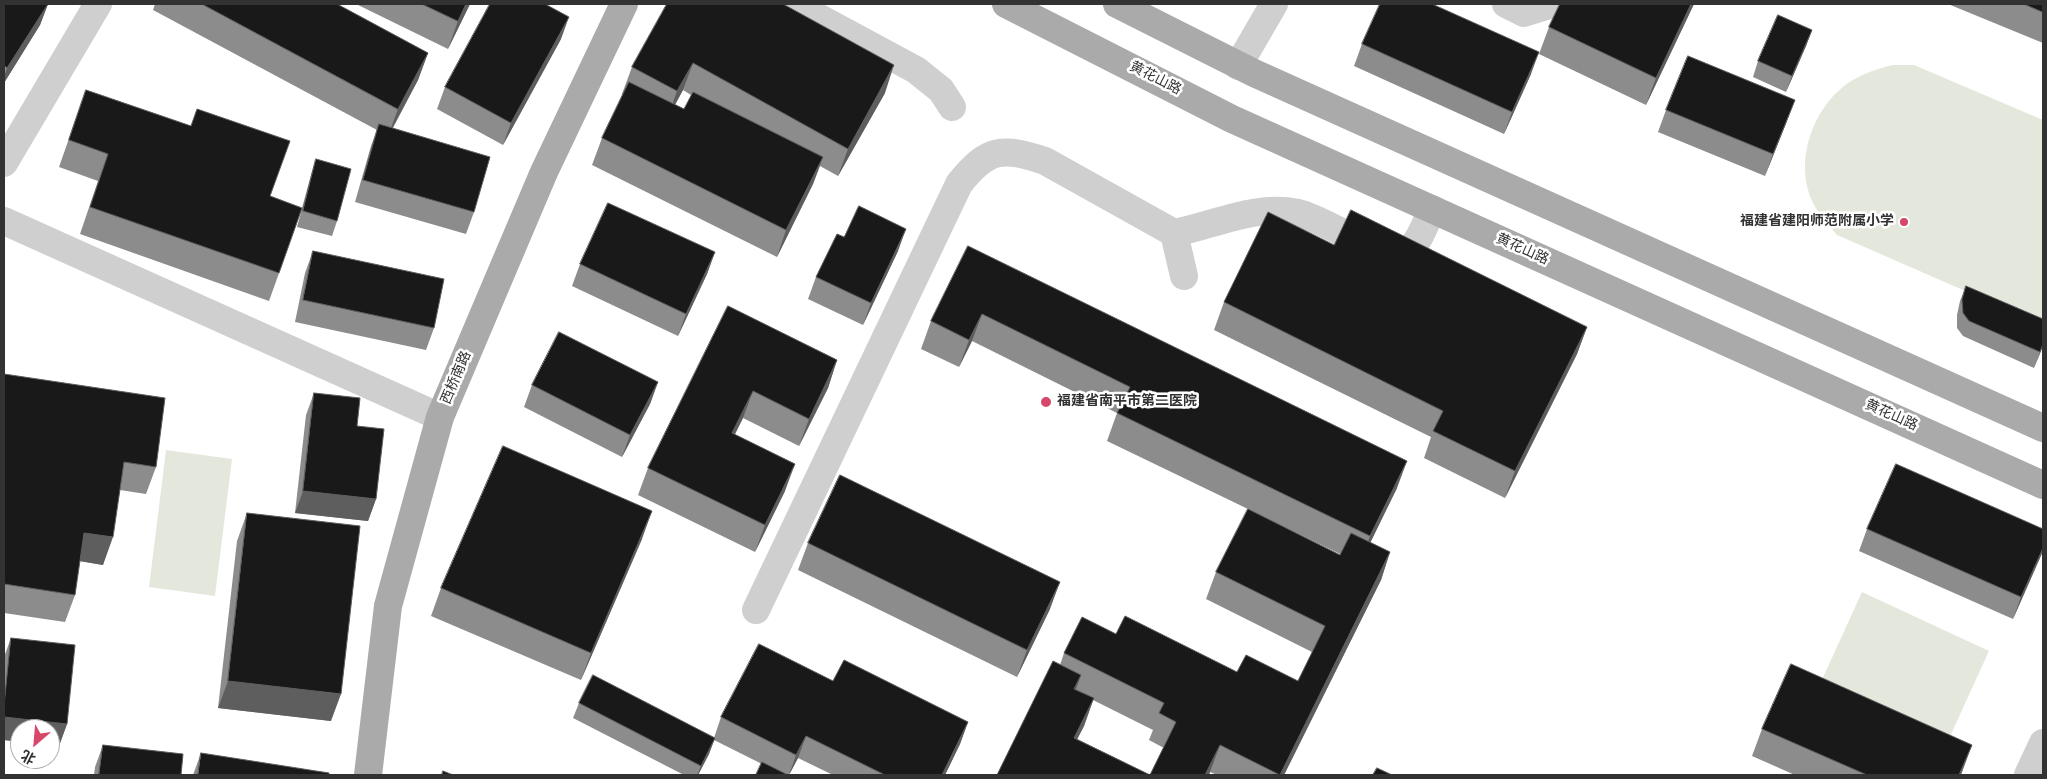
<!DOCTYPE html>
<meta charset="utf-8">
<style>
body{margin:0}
#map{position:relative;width:2047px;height:779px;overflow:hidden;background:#fff;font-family:"Source Sans 3","Noto Sans SC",sans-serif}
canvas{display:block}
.frame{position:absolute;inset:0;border:5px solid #323232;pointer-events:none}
.north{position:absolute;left:10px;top:719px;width:50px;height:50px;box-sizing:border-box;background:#fff;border:1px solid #adadad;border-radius:50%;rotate:207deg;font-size:14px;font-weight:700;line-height:20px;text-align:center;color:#323232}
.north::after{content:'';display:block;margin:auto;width:18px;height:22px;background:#d6476a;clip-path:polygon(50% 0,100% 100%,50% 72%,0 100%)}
</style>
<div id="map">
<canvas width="2047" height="779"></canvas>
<div class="frame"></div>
<div class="north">北</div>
</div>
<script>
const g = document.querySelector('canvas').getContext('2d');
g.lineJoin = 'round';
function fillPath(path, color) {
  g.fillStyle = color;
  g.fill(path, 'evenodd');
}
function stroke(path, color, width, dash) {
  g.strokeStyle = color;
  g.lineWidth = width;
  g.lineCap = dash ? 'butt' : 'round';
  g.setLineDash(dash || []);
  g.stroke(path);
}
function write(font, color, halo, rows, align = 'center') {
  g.font = font + ' "Source Sans 3","Noto Sans SC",sans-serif';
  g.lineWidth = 5;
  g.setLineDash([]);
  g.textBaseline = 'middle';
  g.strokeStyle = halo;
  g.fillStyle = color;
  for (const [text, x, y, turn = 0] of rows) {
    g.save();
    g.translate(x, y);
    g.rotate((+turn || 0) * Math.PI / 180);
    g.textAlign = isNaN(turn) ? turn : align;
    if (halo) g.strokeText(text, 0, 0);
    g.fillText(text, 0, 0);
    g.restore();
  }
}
const green = new Path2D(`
 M1893,65H1914L2043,120V325L1837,235C1826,222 1812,207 1808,190C1798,153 1814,110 1844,86C1858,75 1876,69 1893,65Z
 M166,450L232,459L215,596L149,587Z
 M1862,592L1989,651L1947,743L1820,684Z`);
const minor = new Path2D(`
 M797,4L814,15L916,70L941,90L952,107
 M1506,4L1524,13L1553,4
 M1238,66L1274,4
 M4,163L98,4
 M4,221L440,417
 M1174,233L1184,276
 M756,610L959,184C988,147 1003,147 1045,161L1174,233C1215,225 1255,204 1298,213C1325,219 1377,257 1400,253C1418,251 1425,223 1432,209
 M2028,775L2043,743`);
const major = new Path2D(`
 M1006,4L1232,119L2043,485
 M1117,4L1254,73L2043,428
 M368,775L388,606L440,417L544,172L624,4`);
const wall = new Path2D(`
 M4,4H48L40,25L4,83Z
 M155,4H337L428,53L418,80L393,128L474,212L466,234L355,202L371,146L377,130L153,10Z
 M356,4H470L448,49Z
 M667,4L885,93L838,176L820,166L813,184L777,257L592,165L602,138L623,94H622L632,67ZM683,90L691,95L684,109L675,105Z
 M1694,4L1646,105L1539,54L1549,27Z
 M1948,4H2043V43Z
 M1812,30L1806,46L1786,92L1753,77L1758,61Z
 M561,39L503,145L437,109L445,87Z
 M1362,44L1531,74L1504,134L1354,66Z
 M86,90L270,196L302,208L311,175L316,159L337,221L332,236L297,227L302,209L269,301L80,234L98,181L59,167Z
 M1666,110L1787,121L1765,176L1658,132Z
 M1334,245L1587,327L1577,354L1505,498L1424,458L1431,437L1214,330L1224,302Z
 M968,246L1397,488L1370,542L1390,552L1381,580L1284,775H1217L1210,772L1209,775H997L1060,665L1064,653L1116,634L1237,672L1298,681L1312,652L1206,599L1216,572L1248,509L1107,441L1117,413L972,341L959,367L921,349L931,321ZM1276,523L1340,554V555ZM1093,700L1153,730L1149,740L1164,748L1150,775L1077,739L1084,726Z
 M313,251L434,328L426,350L295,322L305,273Z
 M898,251L863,325L808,299L816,277Z
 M715,252L707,274L678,336L572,286L580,264Z
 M1966,286L2043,346L2034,368L1963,336L1957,328V315L1960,301Z
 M728,306L837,360L828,388L799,446L743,418L735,434L785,491L755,552L638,495L648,468Z
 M4,374L156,467L146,494L120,490L103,565L79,561L75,595L65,622L4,613Z
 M658,382L650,404L622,457L524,407L532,385Z
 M314,393L357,426L376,499L368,521L295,513L306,415Z
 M247,513L331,721L218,708L237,541Z
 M1867,529L2043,551L2013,619L1859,551Z
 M642,539L581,680L431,616L441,588Z
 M808,543L1050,609L1017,677L798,570Z
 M11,638L67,724L59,746L50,745V729L20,742L4,740V657Z
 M833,681L968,722L960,744L945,775H833L798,758L789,775H756L762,764L714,740L709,754L698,775H684L573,718L579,703L714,738L721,717Z
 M1762,729L1961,775H1795L1752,756Z
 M103,745L181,775H94L95,767Z
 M201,753L198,775H193Z`);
const shadedWall = new Path2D(`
 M48,4L40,25L4,83V77L7,68Z
 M466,4H470L448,49L458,21Z
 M1691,4H1694L1646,105L1656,78Z
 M569,17L561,39L503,145L511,123Z
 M1812,30L1806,46L1786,92L1792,76Z
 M1539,52L1531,74L1504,134L1512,112Z
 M428,53L418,80L388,136L398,109Z
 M693,63L683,90L667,119L677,91Z
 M894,65L885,93L838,176L848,149Z
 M1795,100L1787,121L1765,176L1773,154Z
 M823,157L813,184L777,257L786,230Z
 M906,229L898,251L863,325L871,303Z
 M715,252L707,274L678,336L686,314Z
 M982,314L972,341L959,367L969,340Z
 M1587,327L1577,354L1505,498L1515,471Z
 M2043,344V346L2034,368Z
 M837,360L828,388L799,446L809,419Z
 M658,382L650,404L622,457L630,435Z
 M753,391L743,418L722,460L732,433Z
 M1407,461L1397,488L1360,564L1370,536Z
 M795,464L785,491L755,552L765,525Z
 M303,491L376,499L368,521L295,513Z
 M652,511L642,539L581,680L591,653Z
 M84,533L113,537L103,565L74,560Z
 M2043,548V551L2013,619L2021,597Z
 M1390,552L1381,580L1284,775H1280Z
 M1060,582L1050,609L1017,677L1027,650Z
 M1081,675L1071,703L1074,689Z
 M228,681L341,694L331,721L218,708Z
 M1094,698L1084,726L1064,765L1074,738Z
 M4,717L67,724L59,746L50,745V729H20V742L4,740Z
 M968,722L960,744L945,775H942Z
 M806,736L798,758L789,775L796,755Z
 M715,738L709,754L698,775H697L701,766Z
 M1220,745L1210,772L1209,775H1205Z
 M1972,745L1961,775H1959Z`);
const building = new Path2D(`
 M4,4H48L7,68L4,65Z
 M202,4H337L428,53L398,109Z
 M422,4H466L458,21Z
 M490,4H545L569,17L511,123L445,87Z
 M667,4H783L894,65L848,149L693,63L677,91L632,67Z
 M1380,4H1432L1539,52L1512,112L1362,44Z
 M1560,4H1691L1656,78L1549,27Z
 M2024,4H2043V12Z
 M1778,15L1812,30L1792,76L1758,61Z
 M1688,56L1795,100L1773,154L1666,110Z
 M629,82L684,109L693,92L823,157L786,230L602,138Z
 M86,90L191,126L197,109L290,141L270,196L302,208L279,273L90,207L108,154L69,140Z
 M379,124L490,157L474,212L363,180Z
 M316,159L351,169L337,221L303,211Z
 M608,203L715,252L686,314L580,264Z
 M859,206L906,229L871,303L816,277L837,234L844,237Z
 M1351,210L1587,327L1515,471L1433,431L1443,411L1224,302L1268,212L1334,245Z
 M968,246L1407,461L1370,536L1117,413L1130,387L982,314L969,340L931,321Z
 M313,251L444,279L434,328L303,300Z
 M1966,286L2043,319V344L2040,352L1969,321L1963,313L1962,300Z
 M728,306L837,360L809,419L753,391L732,433L795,464L765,525L648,468Z
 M559,332L658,382L630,435L532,385Z
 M4,374L165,398L156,467L124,462L113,537L84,533L75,595L4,584Z
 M314,393L360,398L357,426L384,429L376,499L303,491Z
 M503,446L652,511L591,653L441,588Z
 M1896,464L2043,529V548L2021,597L1867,529Z
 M840,475L1060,582L1027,650L808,543Z
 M1248,509L1340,555L1351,533L1390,552L1280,775L1220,745L1205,775H997L1053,661L1081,675L1074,689L1094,698L1074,738L1150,775L1176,722L1159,713L1164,703L1064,653L1082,617L1116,634L1125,616L1237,672L1246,655L1298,681L1325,626L1216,572Z
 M247,513L360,526L341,694L228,681Z
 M11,638L75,645L67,724L4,717V706Z
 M759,644L833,681L844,660L968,722L942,775H885L806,736L796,755L721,717Z
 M1791,664L1972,745L1959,775H1867L1762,729Z
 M593,675L715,738L701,766L579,703Z
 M103,745L183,754L181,775H99Z
 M201,753L329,773V775H198Z
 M762,762L788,775H756Z
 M1377,768L1392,775H1373Z
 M443,771L453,775H442Z`);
const markers = [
 [1904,222,5,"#d6476a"],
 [1046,402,6,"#d6476a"]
];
const streetNames = [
 ["黄花山路",1155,79,27],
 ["黄花山路",1522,250,24],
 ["西桥南路",457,378,-67],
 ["黄花山路",1891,416,24]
];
const poiNames = [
 ["福建省建阳师范附属小学",1894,222],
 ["福建省南平市第二医院",1057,402,"left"]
];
fillPath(green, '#e4e8dc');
stroke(minor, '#cfcfcf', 28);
stroke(major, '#aaa', 28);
fillPath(wall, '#8c8c8c');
fillPath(shadedWall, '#5e5e5e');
fillPath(building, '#191919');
stroke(building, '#5e5e5e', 1);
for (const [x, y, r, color] of markers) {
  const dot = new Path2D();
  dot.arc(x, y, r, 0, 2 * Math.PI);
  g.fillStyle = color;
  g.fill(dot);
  stroke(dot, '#fff', 2);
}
write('14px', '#323232', '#fff', streetNames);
write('bold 14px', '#323232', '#fff', poiNames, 'right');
</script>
